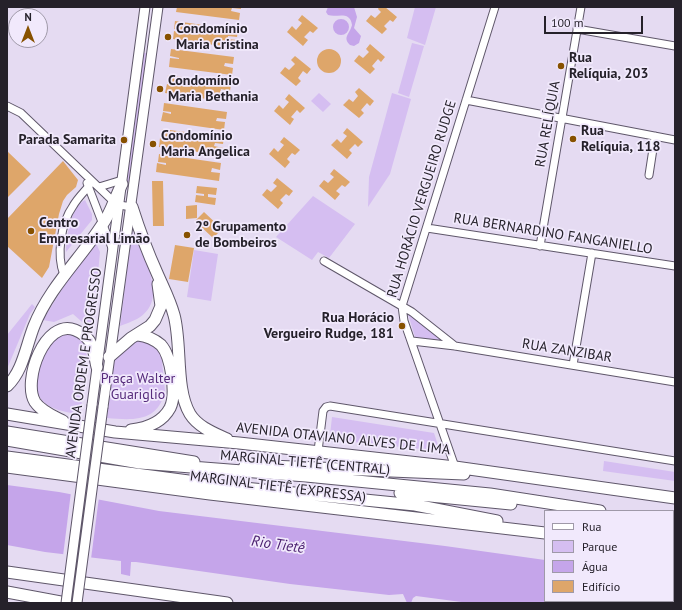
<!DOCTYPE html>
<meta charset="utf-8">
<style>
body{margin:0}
#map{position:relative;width:682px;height:610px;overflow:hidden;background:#e5dbf2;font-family:"PT Sans",sans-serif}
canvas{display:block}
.frame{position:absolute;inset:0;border:8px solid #25212a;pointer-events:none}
.legend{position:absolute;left:544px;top:510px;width:130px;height:92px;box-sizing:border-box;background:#f1e9fc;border:1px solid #9f99a8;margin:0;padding:5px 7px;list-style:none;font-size:12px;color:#25212a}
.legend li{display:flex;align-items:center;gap:8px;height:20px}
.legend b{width:20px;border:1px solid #9f99a8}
.north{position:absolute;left:8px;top:8px;width:40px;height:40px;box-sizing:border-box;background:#f1e9fc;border:1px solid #9f99a8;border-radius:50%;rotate:0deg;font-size:11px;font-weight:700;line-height:16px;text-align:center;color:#25212a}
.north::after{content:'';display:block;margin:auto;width:14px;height:18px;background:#875100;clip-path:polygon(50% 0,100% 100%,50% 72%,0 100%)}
.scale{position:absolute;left:544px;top:16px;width:99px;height:18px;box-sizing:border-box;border:2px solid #25212a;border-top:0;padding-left:5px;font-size:12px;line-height:14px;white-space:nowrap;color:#25212a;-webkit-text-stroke:3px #f1e9fc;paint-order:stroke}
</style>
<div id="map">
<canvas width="682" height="610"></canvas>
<div class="frame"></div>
<ul class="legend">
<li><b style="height:5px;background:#fff"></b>Rua</li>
<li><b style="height:11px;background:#d5bef1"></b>Parque</li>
<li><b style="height:11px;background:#c5a5ea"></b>Água</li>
<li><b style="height:11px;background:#dea66a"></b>Edifício</li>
</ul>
<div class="north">N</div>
<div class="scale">100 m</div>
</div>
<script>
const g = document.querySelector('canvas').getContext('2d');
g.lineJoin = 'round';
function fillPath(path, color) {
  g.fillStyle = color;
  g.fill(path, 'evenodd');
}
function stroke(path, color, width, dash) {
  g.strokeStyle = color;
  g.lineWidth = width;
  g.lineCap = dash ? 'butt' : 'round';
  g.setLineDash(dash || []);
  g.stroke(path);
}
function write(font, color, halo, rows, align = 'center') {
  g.font = font + ' "PT Sans",sans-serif';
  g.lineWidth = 3.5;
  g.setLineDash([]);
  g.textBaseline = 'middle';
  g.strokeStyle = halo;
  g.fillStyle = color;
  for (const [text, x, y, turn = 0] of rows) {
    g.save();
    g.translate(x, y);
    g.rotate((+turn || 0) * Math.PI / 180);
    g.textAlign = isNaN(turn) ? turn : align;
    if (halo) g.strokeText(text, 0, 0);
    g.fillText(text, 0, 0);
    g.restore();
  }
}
const green = new Path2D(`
 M415,7H436L425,45L407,38Z
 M412,43L424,46L409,97L398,93Z
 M144,53H147L130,182L127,181Z
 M319,93L331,104L323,112L311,101Z
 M392,93L411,99L390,174L368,207L369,177Z
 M313,196L355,224L329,258L318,252L312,260L276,237Z
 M85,200L92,214V220L66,252C66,238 71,206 85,200Z
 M132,231C143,257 171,300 137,319C131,322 125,324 120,326Z
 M96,243L100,252L93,326L89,328L73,314L54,322L43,320L69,278Z
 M194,250L218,254L211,301L187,297Z
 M32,304L35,307L30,314L7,369V335Z
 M408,314L429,327L444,341L415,337Z
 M62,329L82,338C93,360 83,390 80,414C48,411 28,400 39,365C41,358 43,347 47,341C51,337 58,333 62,329Z
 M149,339L161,352L165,391C158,423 132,420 107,418L113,367L117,354L130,340Z
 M332,417L434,433L440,451L333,440L330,435Z
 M604,461L675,472V481L603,471Z`);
const water = new Path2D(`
 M328,7H354L357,17L354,28L361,36L359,43L354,46L350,45C342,37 350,34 352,25C350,10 337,18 328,15L326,12Z
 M333 27a8 8 0 1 1 16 0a8 8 0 1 1-16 0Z
 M7,485L59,492L159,511L445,546L545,560V601H673V579H675V603H469L416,596L413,598L411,603H407L403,594L389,595L290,584L136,562H131L130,576L121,574V561L45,552L7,545Z`);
const pier = new Path2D(`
 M71,492L99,497L91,559L63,556Z`);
const building = new Path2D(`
 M177,7H241V9L232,8L231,11L240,13L239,20L176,12Z
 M379,7H385L397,17L393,22L390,20L384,26L387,29L382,34L366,21L371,15L375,18L381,12L378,9Z
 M302,15L318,28L313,33L310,31L304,37L308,40L303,46L287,32L292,26L296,30L302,23L298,20Z
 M175,21L238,30L237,37L228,36V39L237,40L235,48L173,39L174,31L182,32L183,30L174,29Z
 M370,44L385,57L381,62L378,59L372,66L375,69L370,74L354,61L359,55L363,58L369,52L366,49Z
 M171,49L234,57L233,64L225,63L224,66L233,68L232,75L169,67L170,58L179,59V58L170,56Z
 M317 61a12 12 0 1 1 24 0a12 12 0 1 1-24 0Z
 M295,56L311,69L307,74L303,71L298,78L301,81L296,86L280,73L285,67L289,70L295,64L291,60Z
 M168,75L231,84L230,91L221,89L220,93L229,94L228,102L165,93L167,84L175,85V84L167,83Z
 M359,88L374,101L370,106L367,103L361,110L364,113L359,118L343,105L349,99L353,102L358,96L355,92Z
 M289,94L305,108L300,113L297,110L291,117L294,119L290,125L274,111L279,105L283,109L289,102L285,99Z
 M164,103L227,112L226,119L217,118L216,121L225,122L224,130L161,121L163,112L171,114V112L163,111Z
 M347,128L363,142L358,147L355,144L349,150L352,153L347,159L331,145L337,139L341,143L347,136L343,133Z
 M162,129L224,137L223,144L215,143L214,146L223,148L222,155L159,147L160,138L169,139V137L161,136Z
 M284,137L300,150L295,155L292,153L287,159L290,162L285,168L269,154L274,148L278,152L284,145L280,142Z
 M7,151L31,174L7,198Z
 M159,154L221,163L220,170L212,168L211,172L220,173L219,181L156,172L157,163L166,165V163L158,162Z
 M63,161L78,180L76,187L67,195L63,201L59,214L49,267L42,278L7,246V219Z
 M334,169L350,182L345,187L342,185L336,191L340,194L335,200L319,186L324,180L328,183L334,177L330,174Z
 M277,178L293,191L289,196L286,194L280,200L283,203L278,209L262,195L267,189L271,192L277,186L273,183Z
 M152,181H163L164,226H153Z
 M197,186L217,188L216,195L208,194V197L216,198L215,205L195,202L196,195L204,196V194L196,193Z
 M197,205V218L186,219V206Z
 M204,212L222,229L213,238L195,221Z
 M175,245L194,248L188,282L169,279Z`);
const minor = new Path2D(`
 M577,29L675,46
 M466,100L675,140
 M7,106L21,113L114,202L119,205L132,207
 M649,175L655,136
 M87,183L112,248
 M99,187L122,180
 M427,228L675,266
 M540,246L581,7
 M324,261L412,312L455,346
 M64,275C56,255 61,223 73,206C77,199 83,193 89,186
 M412,341L455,346L675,382
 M573,365L592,253
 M318,451L323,411L326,407L330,406L675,461
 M455,467L404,321L402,306L495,7`);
const major = new Path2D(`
 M92,405L145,7
 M103,407L158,7`);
const highway = new Path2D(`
 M132,207C139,229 147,251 157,273C163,287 170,300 174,315C182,344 175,389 190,414C198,427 214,433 227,439
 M109,357L131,338L150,326L155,320L161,306L158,284
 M7,386C23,371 26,346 34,326C49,288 80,259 102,225C111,213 115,197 122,184
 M7,414L115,432L239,443L455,467L675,498
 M63,421C53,416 41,411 35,402C22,381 45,318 75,330C83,333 89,338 92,346C95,352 95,360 97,367
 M131,430C147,428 162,423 170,408C177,394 171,356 161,345C154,339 147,336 138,335
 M7,432L194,462
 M7,440L140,463L306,476L490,494L600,511
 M7,457L234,487L415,505L497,521
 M245,465L464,474
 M7,467L210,494L545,533
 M400,493L511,504
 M673,520L675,521
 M673,548H675
 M7,572L227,603
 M7,592L66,603`);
const majorBridge = new Path2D(`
 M66,603L92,405
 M77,603L103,407`);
const markers = [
 [168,37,4,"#875100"],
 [561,66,4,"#875100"],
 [160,89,4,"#875100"],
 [573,139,4,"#875100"],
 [124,140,4,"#875100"],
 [153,144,4,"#875100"],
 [31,231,4,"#875100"],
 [187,235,4,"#875100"],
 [402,326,4,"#875100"]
];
const poiNames = [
 ["Condomínio",176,29],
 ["Maria Cristina",176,45],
 ["Rua",569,58],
 ["Relíquia, 203",569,74],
 ["Condomínio",168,81],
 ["Maria Bethania",168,97],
 ["Rua",581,131],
 ["Relíquia, 118",581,147],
 ["Condomínio",161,136],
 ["Maria Angelica",161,152],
 ["Parada Samarita",116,140,"right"],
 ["Centro",39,223],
 ["Empresarial Limão",39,239],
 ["2º Grupamento",195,227],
 ["de Bombeiros",195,243],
 ["Rua Horácio",394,318,"right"],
 ["Vergueiro Rudge, 181",394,334,"right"]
];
const streetNames = [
 ["RUA RELÍQUIA",548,124,-80],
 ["RUA HORÁCIO VERGUEIRO RUDGE",422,199,-73],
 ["RUA BERNARDINO FANGANIELLO",553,234,9],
 ["RUA ZANZIBAR",567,351,9],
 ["AVENIDA ORDEM E PROGRESSO",84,363,-82],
 ["AVENIDA OTAVIANO ALVES DE LIMA",343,439,6],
 ["MARGINAL TIETÊ (CENTRAL)",305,463,5],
 ["MARGINAL TIETÊ (EXPRESSA)",278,487,7]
];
const parkNames = [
 ["Praça Walter",138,379],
 ["Guariglio",138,395]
];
const waterNames = [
 ["Rio Tietê",278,545,8]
];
fillPath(green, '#d5bef1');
fillPath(water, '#c5a5ea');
fillPath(pier, '#e5dbf2');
fillPath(building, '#dea66a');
stroke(minor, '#5f576a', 9);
stroke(major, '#5f576a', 11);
stroke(highway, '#5f576a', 13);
stroke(minor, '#fff', 7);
stroke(major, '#fff', 9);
stroke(highway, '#fff', 11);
stroke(majorBridge, '#5f576a', 11, []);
stroke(majorBridge, '#fff', 9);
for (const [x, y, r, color] of markers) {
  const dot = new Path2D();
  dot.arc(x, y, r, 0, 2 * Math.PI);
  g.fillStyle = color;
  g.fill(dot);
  stroke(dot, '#f1e9fc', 1.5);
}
write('bold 14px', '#25212a', '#f1e9fc', poiNames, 'left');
write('14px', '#25212a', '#f1e9fc', streetNames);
write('14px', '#562b7b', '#f1e9fc', parkNames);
write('italic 15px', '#4c2170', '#f1e9fc', waterNames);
</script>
